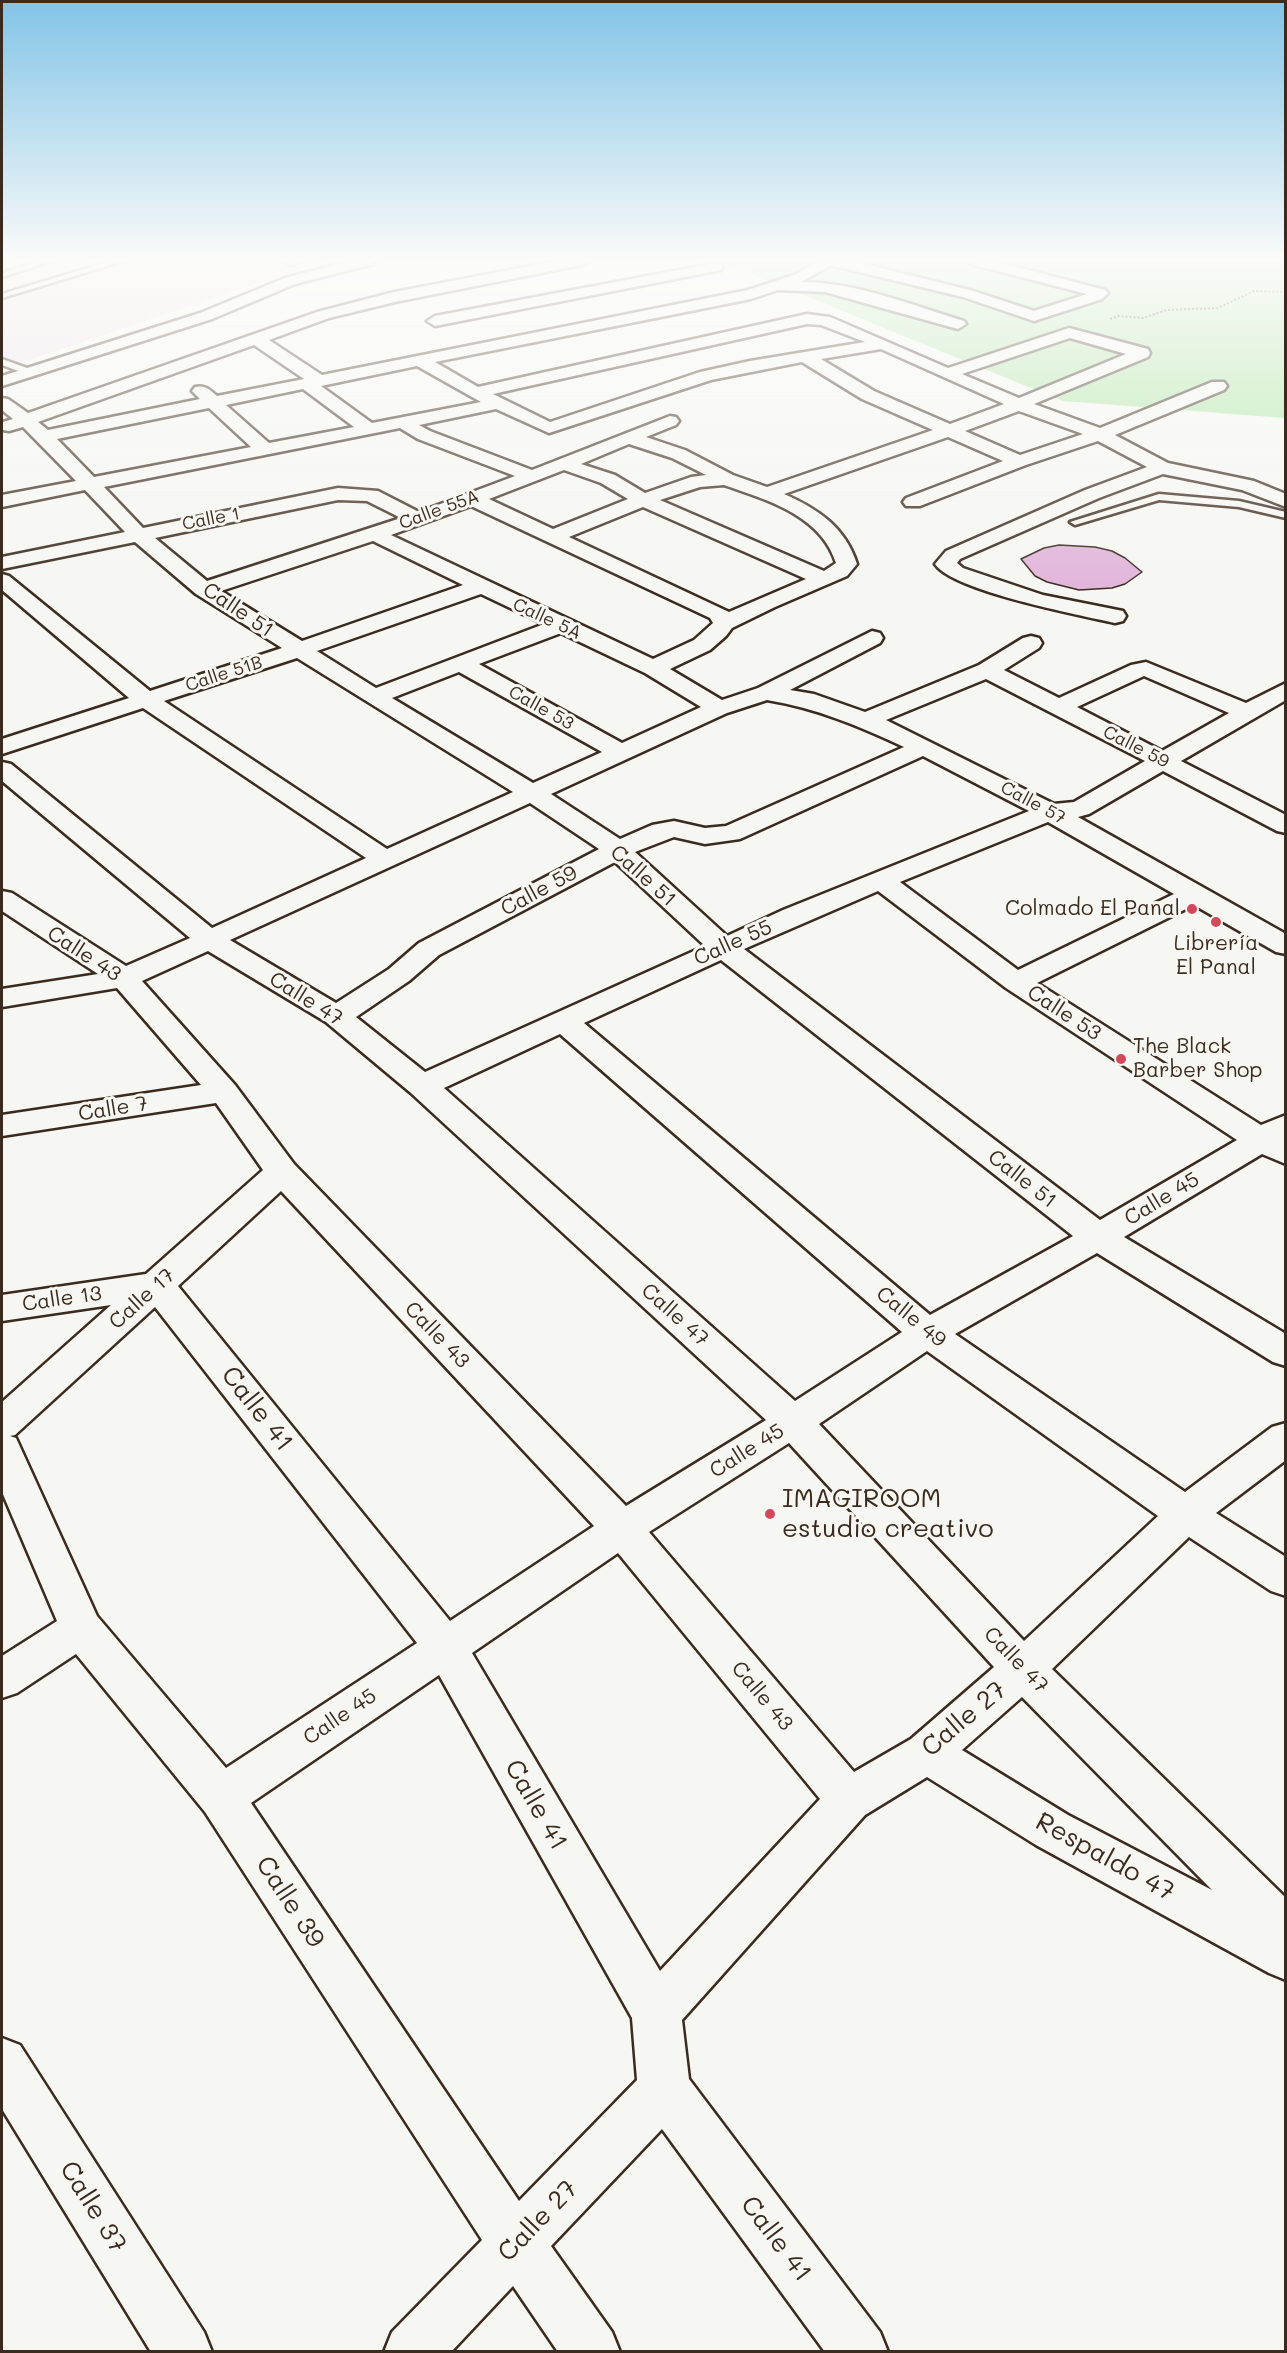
<!DOCTYPE html>
<meta charset="utf-8">
<style>
body{margin:0}
#map{position:relative;width:1287px;height:2353px;overflow:hidden;background:#f6f6f2;font-family:Mali,sans-serif}
canvas{display:block}
.frame{position:absolute;inset:0;border:3px solid #3b2a1e;pointer-events:none}
</style>
<div id="map">
<canvas width="1287" height="2353"></canvas>
<div class="frame"></div>
</div>
<script>
const g = document.querySelector('canvas').getContext('2d');
g.lineJoin = 'round';
function fillPath(path, color) {
  g.fillStyle = color;
  g.fill(path, 'evenodd');
}
function stroke(path, color, width, dash) {
  g.strokeStyle = color;
  g.lineWidth = width;
  g.lineCap = dash ? 'butt' : 'round';
  g.setLineDash(dash || []);
  g.stroke(path);
}
function write(font, color, halo, rows, align = 'center') {
  g.font = font + ' Mali,sans-serif';
  g.lineWidth = 6;
  g.setLineDash([]);
  g.textBaseline = 'middle';
  g.strokeStyle = halo;
  g.fillStyle = color;
  for (const [text, x, y, turn = 0] of rows) {
    g.save();
    g.translate(x, y);
    g.rotate((+turn || 0) * Math.PI / 180);
    g.textAlign = isNaN(turn) ? turn : align;
    if (halo) g.strokeText(text, 0, 0);
    g.fillText(text, 0, 0);
    g.restore();
  }
}
const built = new Path2D(`
 M2,261H324L2,369Z`);
const green = new Path2D(`
 M720,261H1285V418L1063,401Z`);
const building = new Path2D(`
 M1059,545L1095,547L1112,551L1125,558L1142,572L1125,584L1112,588L1079,590L1047,582L1035,576L1021,559L1044,548Z`);
const path = new Path2D(`
 M1110,319L1119,316L1143,318L1167,310L1218,308L1254,291L1286,292`);
const lane = new Path2D(`
 M39,261H51L2,277V273Z
 M111,261L120,262L2,298V294Z
 M281,261H303L292,265Z
 M2,359L30,369L31,371L27,374L2,365Z
 M1159,494L1239,501L1286,512V518L1239,507L1159,500L1075,525L1070,522Z`);
const street = new Path2D(`
 M350,261H375L373,264L295,284L212,319L2,386V376L200,313L285,278Z
 M557,261H588L581,265L395,302L329,318L269,340L322,375L748,290L797,274L817,261H853L973,291L1034,311L1087,294L971,264L969,261H994L1105,290L1108,293L1102,299L1034,321L963,297L831,265L801,282C856,282 911,305 964,321L966,324L958,329L825,292L778,290L751,299L435,362L478,387L807,314L830,317L948,368L1069,328L1148,349L1150,353L1148,357L1034,404L1100,428L1212,382H1224L1227,386L1224,390L1115,435L1168,463L1254,481L1286,494V507L1242,490L1163,474L1099,498L960,559L957,563L963,568L1043,595L1123,611L1126,616L1123,621L1115,623C1080,615 953,591 935,564L946,551L1085,490L1147,467L1098,441L1026,465L920,506H906L903,502L906,498L1003,461L948,437L784,494C818,509 845,527 857,564L847,576L775,607L732,628L726,636L710,650L670,669L722,700L758,688L872,631L880,633L883,638L880,643L790,690L814,694L865,712L979,665L1023,638L1031,636L1039,638L1042,643L1039,648L1004,670L1059,698L1131,665L1146,662L1246,703L1286,683V700L1181,761L1286,815V833L1277,831L1163,771L1089,814L1078,817L1286,934V954L1276,952L1194,905L1037,983L1261,1125L1286,1115V1164L1262,1154L1124,1237L1286,1334V1366L1273,1362L1097,1253L955,1334L1185,1492L1272,1427L1286,1423V1460L1216,1513L1286,1557V1596L1271,1591L1189,1537L1052,1669L1286,1898V1980L1269,1973L1036,1845L927,1777L865,1815L682,2020L689,2079L880,2332L888,2352H825L662,2129L551,2246L612,2332L620,2352H558L513,2286L451,2352H384L392,2332L482,2240L205,1812L76,1654L17,1693L2,1698V1656L57,1621L2,1492V1402L111,1305L2,1321V1295L146,1274L263,1170L216,1103L2,1136V1115L201,1085L117,988L2,1007V989L98,974L2,911V891L12,893L126,966L190,938L2,781V762L11,764L212,928L366,858L143,708L2,754V739L129,698L2,590V574L9,576L150,691L282,648L196,594L135,542L2,569V557L125,532L85,490L2,507V495L76,481L23,427L9,431L3,430V422L13,419L2,410V398L8,399L28,413L317,312L394,292ZM807,324L821,325L865,342L750,361L700,372L550,422L493,394ZM1070,338L1126,354L1019,398L962,374ZM254,345L304,379L217,396C209,389 205,385 195,387L192,391L200,399L48,430L38,422ZM881,349L1004,404L950,424L874,391L821,359ZM802,362L862,399L933,430L767,487L733,475L685,450L646,437L676,425L679,421L676,417L670,416L532,470L430,431L419,425L496,409L549,433L711,380ZM417,366L481,402L372,423L321,386ZM303,389L354,427L269,443L226,405ZM209,408L251,447L94,477L57,439ZM1019,411L1083,434L1020,455L965,431ZM400,428L418,439L515,476L419,512L378,491L338,488L143,528L104,487ZM629,444L672,458L706,475L691,477L645,493L615,475L581,464ZM564,470L601,483L628,499L553,529L489,499ZM724,485C767,500 821,515 836,563L824,571L660,500L700,487ZM338,500L367,501L401,518L207,581L155,538ZM471,506L710,618L713,623L694,640L653,659L391,535ZM643,507L806,579L729,612L569,537ZM373,541L463,585L302,641L221,591ZM481,594L544,624L376,688L317,651ZM561,633L645,673L701,707L622,743L479,664ZM297,658L513,792L387,849L164,701ZM459,672L602,752L533,783L392,698ZM1144,676L1229,713L1162,751L1077,707ZM986,679L1145,761L1074,802L1054,804L886,720ZM767,700C816,708 859,726 904,747L726,826L705,828L674,821L652,825L620,839L551,794L727,713ZM923,756L1029,811L783,910L727,936L635,852L674,837L705,844L740,839ZM530,803L599,849L419,943L389,969L336,1003L230,940ZM1048,822L1174,894L1018,970L900,882ZM615,862L705,946L425,1072L356,1017L409,981L439,955ZM878,891L1006,988L1237,1140L1100,1220L744,949ZM208,951L326,1022L411,1093L766,1420L626,1506L294,1164L235,1085L142,981ZM721,960L1073,1236L930,1315L584,1023ZM560,1034L902,1332L795,1401L444,1088ZM281,1191L594,1526L450,1621L178,1286ZM155,1307L417,1643L226,1768L97,1616L21,1449L16,1438L10,1436L15,1435ZM927,1351L1158,1516L1024,1641L819,1424ZM789,1443L994,1667L911,1739L854,1772L649,1532ZM618,1553L820,1799L660,1971L472,1653ZM439,1675L632,2018L637,2080L519,2201L251,1803ZM1022,1697L1212,1890L1068,1815L962,1750Z
 M716,263L721,264L723,267L721,270L435,326L427,321L435,316Z
 M2,2038L20,2045L204,2332L212,2352H151L2,2109Z`);
const markers = [
 [1192,909,6,"#d1495b"],
 [1216,922,6,"#d1495b"],
 [1121,1059,6,"#d1495b"],
 [770,1514,6,"#d1495b"]
];
const farStreetnames = [
 ["Calle 55A",439,510,-20],
 ["Calle 1",211,519,-11],
 ["Calle 5A",547,619,25],
 ["Calle 51B",224,674,-18],
 ["Calle 53",541,708,29],
 ["Calle 59",1136,747,27],
 ["Calle 57",1033,803,28]
];
const streetNames = [
 ["Calle 51",238,610,34],
 ["Calle 51",643,876,42],
 ["Calle 59",539,891,-28],
 ["Calle 55",733,943,-24],
 ["Calle 43",84,954,33],
 ["Calle 47",306,999,32],
 ["Calle 53",1064,1013,33],
 ["Calle 7",113,1109,-9],
 ["Calle 51",1022,1179,38],
 ["Calle 45",1162,1199,-31],
 ["Calle 13",62,1299,-8],
 ["Calle 17",142,1299,-42],
 ["Calle 47",675,1315,42],
 ["Calle 49",911,1317,39],
 ["Calle 43",437,1335,46],
 ["Calle 45",747,1451,-32],
 ["Calle 47",1016,1660,46],
 ["Calle 43",762,1696,50],
 ["Calle 45",340,1717,-34]
];
const poiNames = [
 ["Colmado El Panal",1180,909],
 ["Librería",1216,944,"center"],
 ["El Panal",1216,968,"center"],
 ["The Black",1133,1047,"left"],
 ["Barber Shop",1133,1071,"left"]
];
const nearStreetnames = [
 ["Calle 41",257,1409,52],
 ["Calle 27",964,1719,-40],
 ["Calle 41",536,1805,60],
 ["Respaldo 47",1105,1857,29],
 ["Calle 39",290,1902,57],
 ["Calle 37",93,2207,58],
 ["Calle 27",538,2221,-46],
 ["Calle 41",776,2239,53]
];
const nearPoinames = [
 ["IMAGIROOM",782,1499],
 ["estudio creativo",782,1529]
];
fillPath(built, '#f0e2eb');
fillPath(green, '#b0e5a7');
fillPath(building, '#e1b5da');
stroke(building, '#3b2a1e', 1.5);
stroke(lane, '#3b2a1e', 5);
stroke(street, '#3b2a1e', 5);
stroke(path, '#3b2a1e', 2, [2, 2]);
fillPath(lane, '#f6f6f2');
fillPath(street, '#f6f6f2');
const sky = g.createLinearGradient(0, 0, 0, 591);
sky.addColorStop(0, '#82c4e7');
sky.addColorStop(0.44, '#fbfbf9');
sky.addColorStop(1, '#fbfbf900');
g.fillStyle = sky;
g.fillRect(0, 0, 1287, 591);
for (const [x, y, r, color] of markers) {
  const dot = new Path2D();
  dot.arc(x, y, r, 0, 2 * Math.PI);
  g.fillStyle = color;
  g.fill(dot);
  stroke(dot, '#f6f6f2', 2);
}
write('18px', '#3b2a1e', '#f6f6f2', farStreetnames);
write('21px', '#3b2a1e', '#f6f6f2', streetNames);
write('21px', '#3b2a1e', '#f6f6f2', poiNames, 'right');
write('26px', '#3b2a1e', '#f6f6f2', nearStreetnames);
write('26px', '#3b2a1e', '#f6f6f2', nearPoinames, 'left');
</script>
